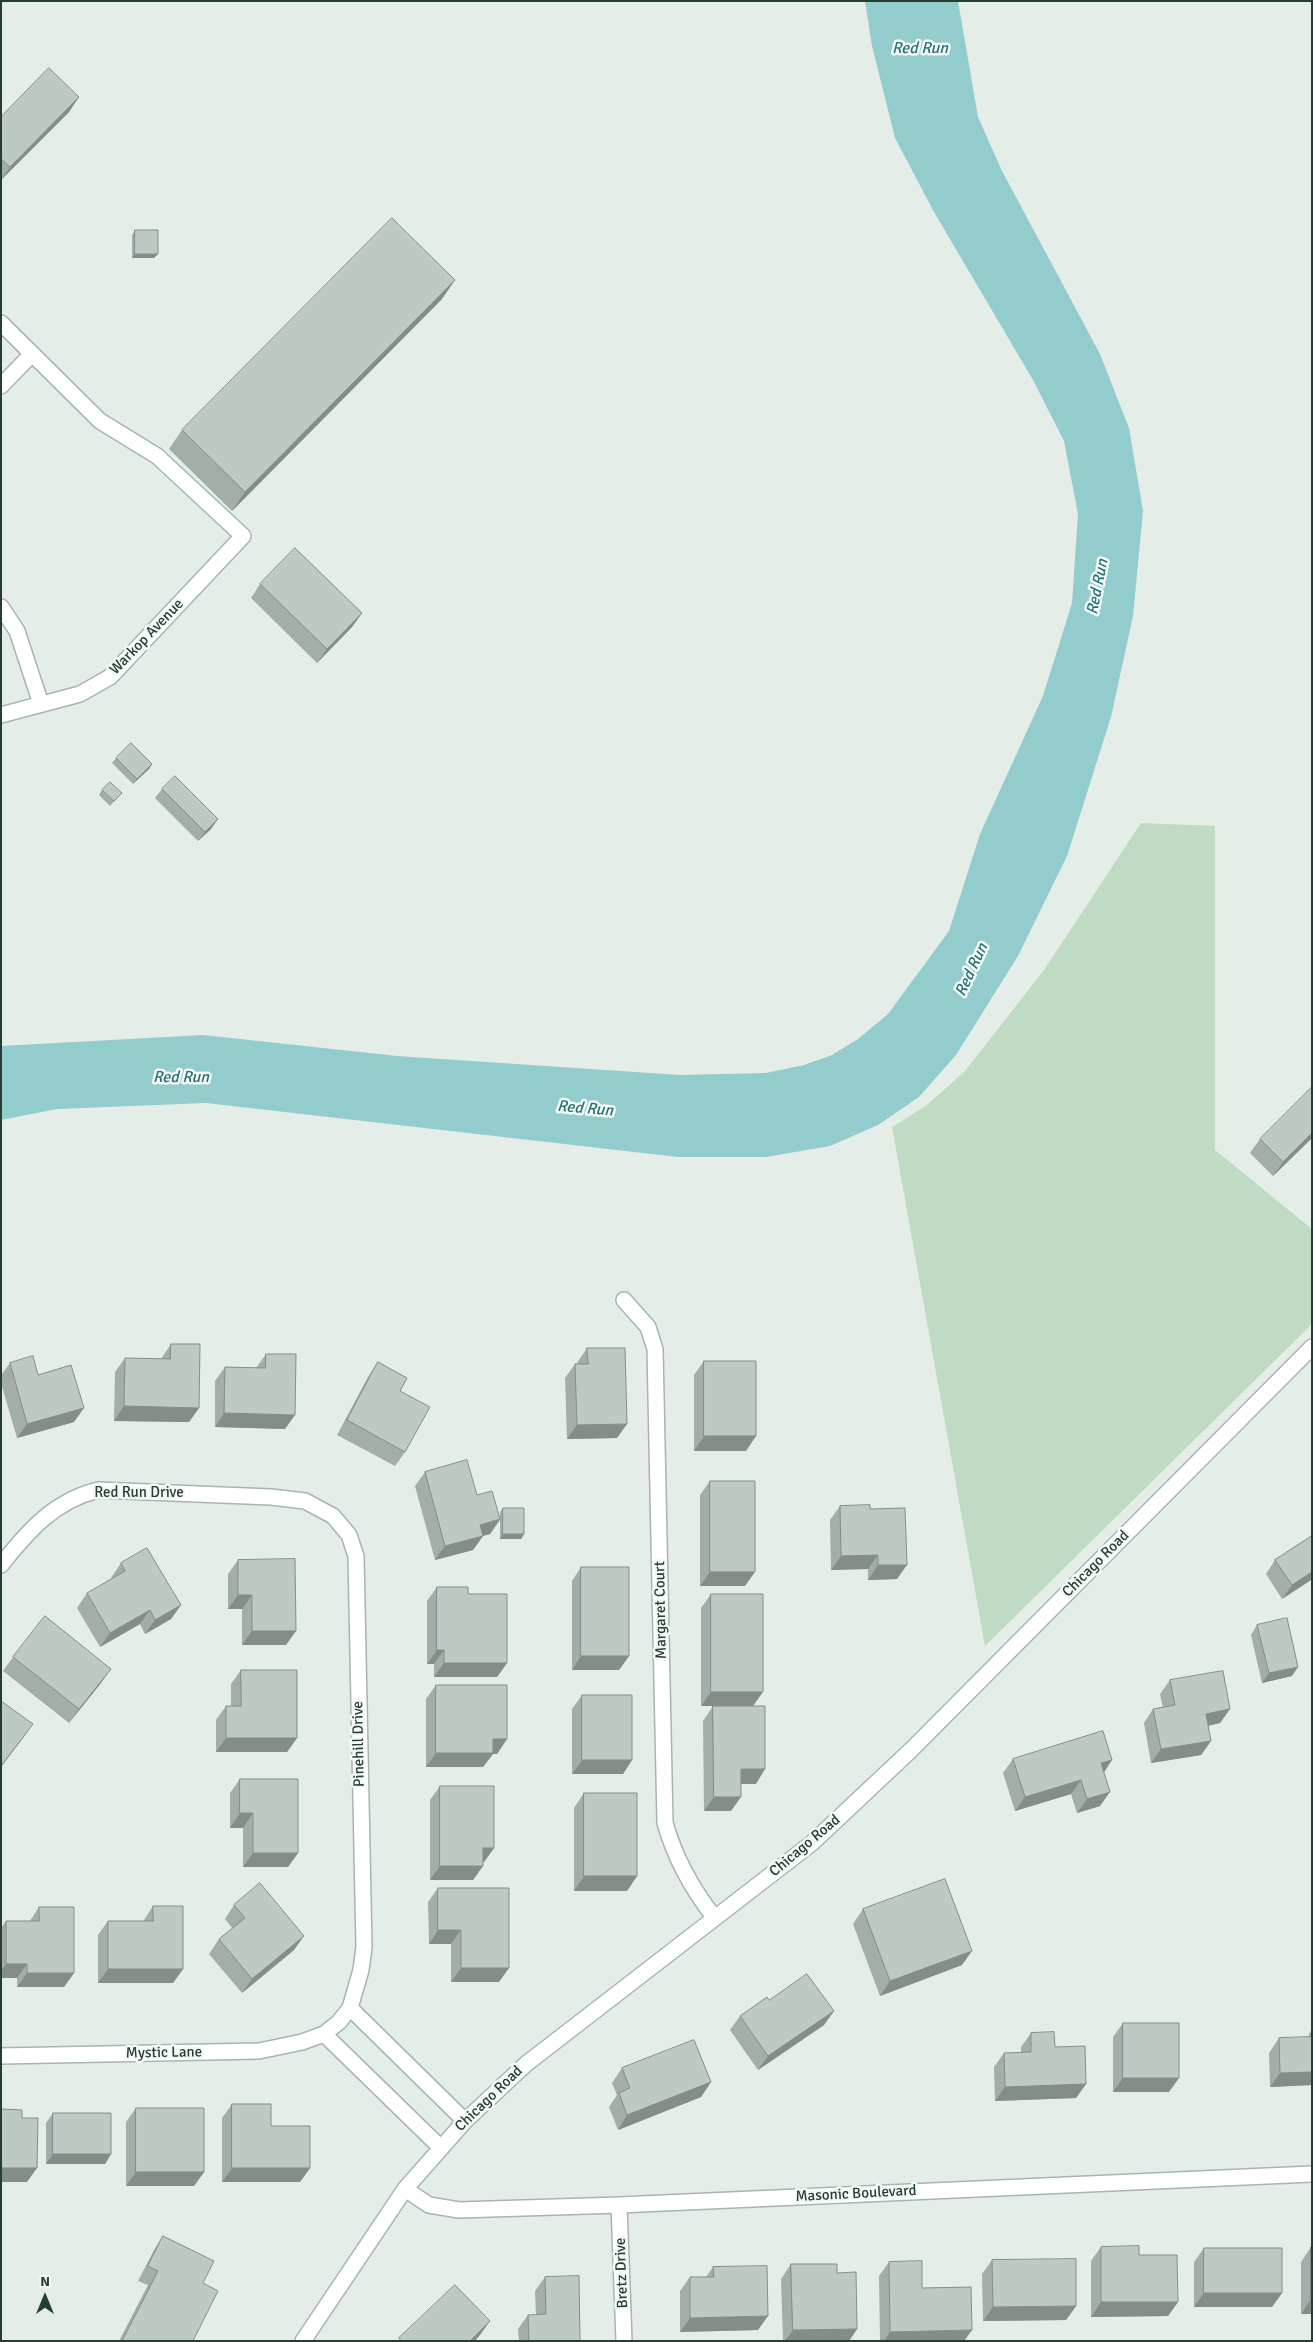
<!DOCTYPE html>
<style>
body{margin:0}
#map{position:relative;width:1313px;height:2342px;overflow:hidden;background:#e5ede8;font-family:Signika,sans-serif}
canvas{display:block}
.frame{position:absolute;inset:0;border:2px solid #263d33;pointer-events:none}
.north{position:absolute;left:20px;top:2272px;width:50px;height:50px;-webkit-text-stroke:4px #f5f9f6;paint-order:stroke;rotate:0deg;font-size:14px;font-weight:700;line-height:20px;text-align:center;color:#263d33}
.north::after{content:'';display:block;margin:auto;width:18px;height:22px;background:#263d33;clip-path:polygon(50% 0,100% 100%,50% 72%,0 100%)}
</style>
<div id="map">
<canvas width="1313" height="2342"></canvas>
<div class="frame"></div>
<div class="north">N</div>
</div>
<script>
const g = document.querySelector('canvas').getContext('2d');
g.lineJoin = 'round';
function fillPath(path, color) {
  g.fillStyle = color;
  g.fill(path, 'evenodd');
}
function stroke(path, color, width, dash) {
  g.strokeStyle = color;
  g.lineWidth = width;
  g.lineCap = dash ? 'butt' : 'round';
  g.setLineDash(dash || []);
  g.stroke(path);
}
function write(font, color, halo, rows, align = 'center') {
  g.font = font + ' Signika,sans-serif';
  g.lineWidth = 5;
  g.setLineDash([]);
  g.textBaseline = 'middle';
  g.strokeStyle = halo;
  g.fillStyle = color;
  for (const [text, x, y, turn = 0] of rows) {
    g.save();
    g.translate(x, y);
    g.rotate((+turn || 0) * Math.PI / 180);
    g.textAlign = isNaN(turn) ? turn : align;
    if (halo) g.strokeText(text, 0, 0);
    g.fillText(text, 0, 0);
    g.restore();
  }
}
const green = new Path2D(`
 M1141,823L1215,826V1150L1312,1229V1324L985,1646L892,1127L927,1105L965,1071L1044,970Z`);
const water = new Path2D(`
 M865,1H958L978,117L1002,171L1100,354L1129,428L1143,511L1133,616L1111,717L1067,856L1018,956L956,1055L919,1097L878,1125L830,1146L766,1157H678L206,1103L57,1109L1,1120V1046L203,1035L397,1056L680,1075L766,1073L804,1065L832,1055L858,1039L888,1014L949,931L980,834L1043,696L1072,603L1078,514L1064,441L1033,380L934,212L895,138L872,46Z`);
const minor = new Path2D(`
 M1,323L100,421L157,456L243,536L110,677L80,694L1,715
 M1,386L32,354
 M1,607L17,631L41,704
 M624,1300L648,1327L655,1349L665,1823C675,1858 692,1889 714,1917
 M1,1565C28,1531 54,1501 98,1490L271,1497L305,1501L333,1516L349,1535L356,1556L364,1947L361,1970L350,2008L339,2022L324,2034L302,2042L259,2051L1,2056
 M350,2008L465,2121
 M324,2034L441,2148
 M405,2189L429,2205L459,2210L619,2205L1312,2174
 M619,2205L624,2341
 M303,2341L405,2189L465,2121L526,2064L812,1843L911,1750L1312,1347`);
const wall = new Path2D(`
 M79,97L69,112L1,180V117Z
 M135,230L154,258H132V235Z
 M442,299L232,511L169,449L182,430Z
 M260,584L362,613L352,627L317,663L251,598Z
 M116,758L152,764L149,769L133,784L112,763Z
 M162,789L211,829L198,841L155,798Z
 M102,790L122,793L110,806L99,795Z
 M1312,1138L1273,1176L1250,1153L1260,1139Z
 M171,1344L199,1408L189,1422L114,1421L115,1372L125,1358L161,1359Z
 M587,1348L617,1438L567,1439L565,1378L575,1364H578L577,1363Z
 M266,1354L285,1429L215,1427V1381L225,1367L256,1368Z
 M704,1361L746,1451H694V1375Z
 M378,1362L400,1391L405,1452L395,1466L337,1435L368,1377Z
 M10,1363L38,1375L74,1422L17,1438L1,1383V1375Z
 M425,1472L477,1495L500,1517V1512L503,1508L524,1534L521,1539H500V1520L490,1534L483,1536L473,1550L435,1560L415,1486Z
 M710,1481L745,1586H700V1495Z
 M840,1506L870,1509L897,1579L868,1580V1569L831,1570L830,1520Z
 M1312,1536V1582L1311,1580L1282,1599L1266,1574L1275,1560Z
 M238,1560L286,1645H242V1609H228V1574Z
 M121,1563L181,1605L171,1619L145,1634L140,1624L100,1647L77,1608L87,1593L112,1579L111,1578Z
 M581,1567L629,1656L619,1670H572V1581Z
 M437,1587L468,1594L507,1663L497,1677H434V1664H427V1601Z
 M711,1594L763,1692L701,1706V1608Z
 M1257,1625L1292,1676L1262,1683L1251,1635Z
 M13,1657L101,1683L69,1723L3,1671Z
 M241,1670L297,1738L287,1752H216V1720L226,1706H231V1684Z
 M1170,1680L1230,1709L1220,1723L1208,1726L1211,1741L1201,1755L1151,1763L1144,1723L1153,1709L1163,1708L1160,1694Z
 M436,1685L507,1739L497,1754H493L483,1767H426V1699Z
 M582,1695L632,1760L623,1774H572V1709Z
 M713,1706L756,1784H741L731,1811H704L703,1721Z
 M1013,1759L1104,1773L1100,1806L1077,1813L1071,1794L1015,1811L1003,1773Z
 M240,1779L298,1853L288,1867H243V1828H230V1793Z
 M440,1786L494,1848L484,1862H483V1866L473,1880H430V1800Z
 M584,1793L637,1876L627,1891H574V1808Z
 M438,1888L499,1982H451V1944H429L428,1902Z
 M234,1905L294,1950L242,1993L209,1954L219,1939L232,1928L225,1919Z
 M153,1906L183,1969L173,1983H98V1935L108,1921H144V1920Z
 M39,1907L74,1973L64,1987H17V1978H1V1928L6,1921H30Z
 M863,1909L962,1965L880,1996L853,1924Z
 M769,2000L824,2025L758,2070L730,2030L740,2016Z
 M1123,2023L1169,2092H1113V2037Z
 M1312,2029V2085L1270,2087L1269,2053L1279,2038H1309V2034Z
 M1031,2033L1055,2047L1086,2084L1076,2098L995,2101L994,2067L1004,2053H1021V2047Z
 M622,2068L711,2082L701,2097L618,2130L609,2107L617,2095L612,2083Z
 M232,2104L271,2126L310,2168L300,2182H222V2118Z
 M136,2108L204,2172L194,2186H126V2122Z
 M53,2113L111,2154L105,2164H46V2123Z
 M163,2236L203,2283L193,2341H119L148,2285L138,2281L154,2250Z
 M1101,2247L1139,2255L1178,2302L1168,2316L1091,2317V2261Z
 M1311,2247L1312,2314H1301V2262Z
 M1204,2248L1282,2293L1272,2307H1194V2262Z
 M992,2260L1076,2306L1066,2320L983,2321L982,2274Z
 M889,2262L922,2288L972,2330L964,2341H880L879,2276Z
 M791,2264L837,2273L857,2329L849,2341H783L781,2279Z
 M713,2267L758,2330L680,2332V2291L690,2277H706Z
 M545,2277L580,2341H519L518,2329L528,2315H536L535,2291Z`);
const shadedWall = new Path2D(`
 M79,97L69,112L1,180L10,167Z
 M135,254H158L154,258H132Z
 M455,280L442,299L232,511L245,492Z
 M362,613L352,627L317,663L327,649Z
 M152,764L149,769L133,784L137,779Z
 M218,819L211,829L198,841L205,832Z
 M1312,1133V1138L1273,1176L1283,1162Z
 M124,1406L199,1408L189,1422L114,1421Z
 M84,1408L74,1422L17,1438L27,1424Z
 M224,1413L295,1415L285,1429L215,1427Z
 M627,1424L617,1438L567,1439L577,1425Z
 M704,1436H756L746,1451H694Z
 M500,1519L490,1534L470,1539L480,1525Z
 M503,1534H524L521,1539H500Z
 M483,1536L473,1550L435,1560L445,1546Z
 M878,1555L868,1569L831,1570L841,1556Z
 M878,1565H907L897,1579L868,1580Z
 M710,1572H755L745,1586H700Z
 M1312,1572V1579L1311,1580L1282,1599L1292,1585Z
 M238,1595H252L242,1609H228Z
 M181,1605L171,1619L145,1634L155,1620Z
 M150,1610L140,1624L100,1647L110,1633Z
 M252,1631H296L286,1645H242Z
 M437,1650H444L434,1664H427Z
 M581,1656H629L619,1670H572Z
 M444,1663H507L497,1677H434Z
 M1298,1667L1292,1676L1262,1683L1269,1673Z
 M111,1669L101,1683L69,1723L79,1709Z
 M711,1692H763L753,1706H701Z
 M1230,1709L1220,1723L1196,1728L1206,1714Z
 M33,1724L23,1738L1,1767V1766Z
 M226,1738H297L287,1752H216Z
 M493,1739H507L497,1754H493L483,1767H426L436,1753Z
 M1211,1741L1201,1755L1151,1763L1161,1749Z
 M582,1760H632L623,1774H572Z
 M1112,1760L1103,1774L1101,1763Z
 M741,1769H765L756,1784H731Z
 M1081,1780L1071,1794L1015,1811L1025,1797Z
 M1110,1792L1100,1806L1077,1813L1087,1799Z
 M714,1797H741L731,1811H704Z
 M240,1813H253L243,1828H230Z
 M483,1848H494L484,1862H473Z
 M253,1853H298L288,1867H243Z
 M440,1866H483L473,1880H430Z
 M584,1876H637L627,1891H574Z
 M438,1930H461L451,1944H429Z
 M304,1936L294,1950L242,1993L252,1979Z
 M972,1951L962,1965L880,1996L890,1981Z
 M6,1964H27L17,1978H1V1971Z
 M461,1968H509L499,1982H451Z
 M108,1969H183L173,1983H98Z
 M27,1973H74L64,1987H17Z
 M834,2011L824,2025L758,2070L768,2056Z
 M1312,2072V2085L1270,2087L1280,2073Z
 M1123,2078H1179L1169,2092H1113Z
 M711,2082L701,2097L618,2130L627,2115Z
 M1086,2084L1076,2098L995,2101L1005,2087Z
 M53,2154H111L105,2164H46Z
 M1,2168H37L27,2182H1Z
 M232,2168H310L300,2182H222Z
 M136,2172H204L194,2186H126Z
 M1204,2293H1282L1272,2307H1194Z
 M1311,2299H1312V2314H1301Z
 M1101,2302H1178L1168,2316L1091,2317Z
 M1076,2306L1066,2320L983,2321L993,2307Z
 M768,2316L758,2330L680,2332L690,2318Z
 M490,2321L480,2335L475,2341H470Z
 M857,2329L849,2341H785L793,2330Z
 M972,2330L964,2341H884L890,2332Z`);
const building = new Path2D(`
 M49,68L79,97L10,167L1,159V117Z
 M392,218L455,280L245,492L182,430Z
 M135,230H158V254H135Z
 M295,548L362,613L327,649L260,584Z
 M131,743L152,764L137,779L116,758Z
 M175,776L218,819L205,832L162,789Z
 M110,782L122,793L114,801L102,790Z
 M1312,1087V1133L1283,1162L1260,1139Z
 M171,1344H200L199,1408L124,1406L125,1358L170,1359Z
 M587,1348H625L627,1424L577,1425L575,1364H588Z
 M266,1354H296L295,1415L224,1413L225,1367L265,1368Z
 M33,1356L38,1375L71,1365L84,1408L27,1424L10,1363Z
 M704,1361H756V1436H704Z
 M378,1362L407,1378L400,1391L430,1407L405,1452L347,1420Z
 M467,1460L477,1495L492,1491L500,1519L480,1525L483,1536L445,1546L425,1472Z
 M710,1481H755V1572H710Z
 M870,1505V1509L905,1508L907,1565H878V1555L841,1556L840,1506Z
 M503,1508H524V1534H503Z
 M1312,1536V1572L1292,1585L1275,1560Z
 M147,1548L181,1605L155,1620L150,1610L110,1633L87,1593L125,1571L121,1563Z
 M295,1559L296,1631H252V1595H238V1560Z
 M581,1567H629V1656H581Z
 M437,1587H468V1594H507V1663H444V1650H437Z
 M711,1594H763V1692H711Z
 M45,1616L111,1669L79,1709L13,1657Z
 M1287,1618L1298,1667L1269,1673L1257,1625Z
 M241,1670H297V1738H226V1706H241Z
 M1223,1671L1230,1709L1206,1714L1211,1741L1161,1749L1153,1709L1175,1705L1170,1680Z
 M436,1685H507V1739H493V1753H436Z
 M582,1695H632V1760H582Z
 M1,1701L33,1724L1,1766Z
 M713,1706H765V1769H741V1797H714Z
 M1103,1731L1112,1760L1101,1763L1110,1792L1087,1799L1081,1780L1025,1797L1013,1759Z
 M240,1779H298V1853H253V1813H240Z
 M440,1786H494V1848H483V1866H440Z
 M584,1793H637V1876H584Z
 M945,1879L972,1951L890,1981L863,1909Z
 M260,1883L304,1936L252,1979L219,1939L245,1918L234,1905Z
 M438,1888H509V1968H461V1930H438Z
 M153,1906H183V1969H108V1921H153Z
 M39,1907H74V1973H27V1964H6V1921H39Z
 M807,1974L834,2011L768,2056L740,2016L767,1997L769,2000Z
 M1123,2023H1179V2078H1123Z
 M1054,2032L1055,2047L1085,2046L1086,2084L1005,2087L1004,2053L1031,2052V2033Z
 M1312,2037V2072L1280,2073L1279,2038Z
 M694,2040L711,2082L627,2115L619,2093L630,2088L622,2068Z
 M232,2104H271V2126H310V2168H232Z
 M136,2108H204V2172H136Z
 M1,2109L22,2110V2118H38L37,2168H1Z
 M53,2113H111V2154H53Z
 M163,2236L214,2261L203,2283L218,2291L193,2341H122L158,2271L148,2266Z
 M1139,2246V2255H1177L1178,2302H1101V2247Z
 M1311,2247H1312V2299H1311Z
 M1204,2248H1282V2293H1204Z
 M1076,2259V2306L993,2307L992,2260Z
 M922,2261V2288L971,2287L972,2330L890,2332L889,2262Z
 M791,2264H837V2273L856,2272L857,2329L793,2330Z
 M767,2266L768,2316L690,2318V2277H714L713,2267Z
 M579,2276L580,2341H529L528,2315L546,2314L545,2277Z
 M455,2285L490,2321L470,2341H401L399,2338Z`);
const streetNames = [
 ["Warkop Avenue",147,637,-46],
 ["Red Run Drive",139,1493],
 ["Chicago Road",1096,1564,-45],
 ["Margaret Court",661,1610,-91],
 ["Pinehill Drive",359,1744,-91],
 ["Chicago Road",805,1846,-40],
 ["Mystic Lane",164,2053,-1],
 ["Chicago Road",489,2099,-44],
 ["Masonic Boulevard",856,2194,-3],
 ["Bretz Drive",622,2273,-92]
];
const waterNames = [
 ["Red Run",920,49],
 ["Red Run",1098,587,-79],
 ["Red Run",972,970,-65],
 ["Red Run",181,1078],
 ["Red Run",585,1109,5]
];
fillPath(green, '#c0dbc3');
fillPath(water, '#93cccc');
stroke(minor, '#a8b5ae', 18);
stroke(minor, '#fff', 15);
fillPath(wall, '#a3aea8');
fillPath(shadedWall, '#848d88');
fillPath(building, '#bdcac3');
stroke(building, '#848d88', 1);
write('15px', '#263d33', '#f5f9f6', streetNames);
write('italic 16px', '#257273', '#f5f9f6', waterNames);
</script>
